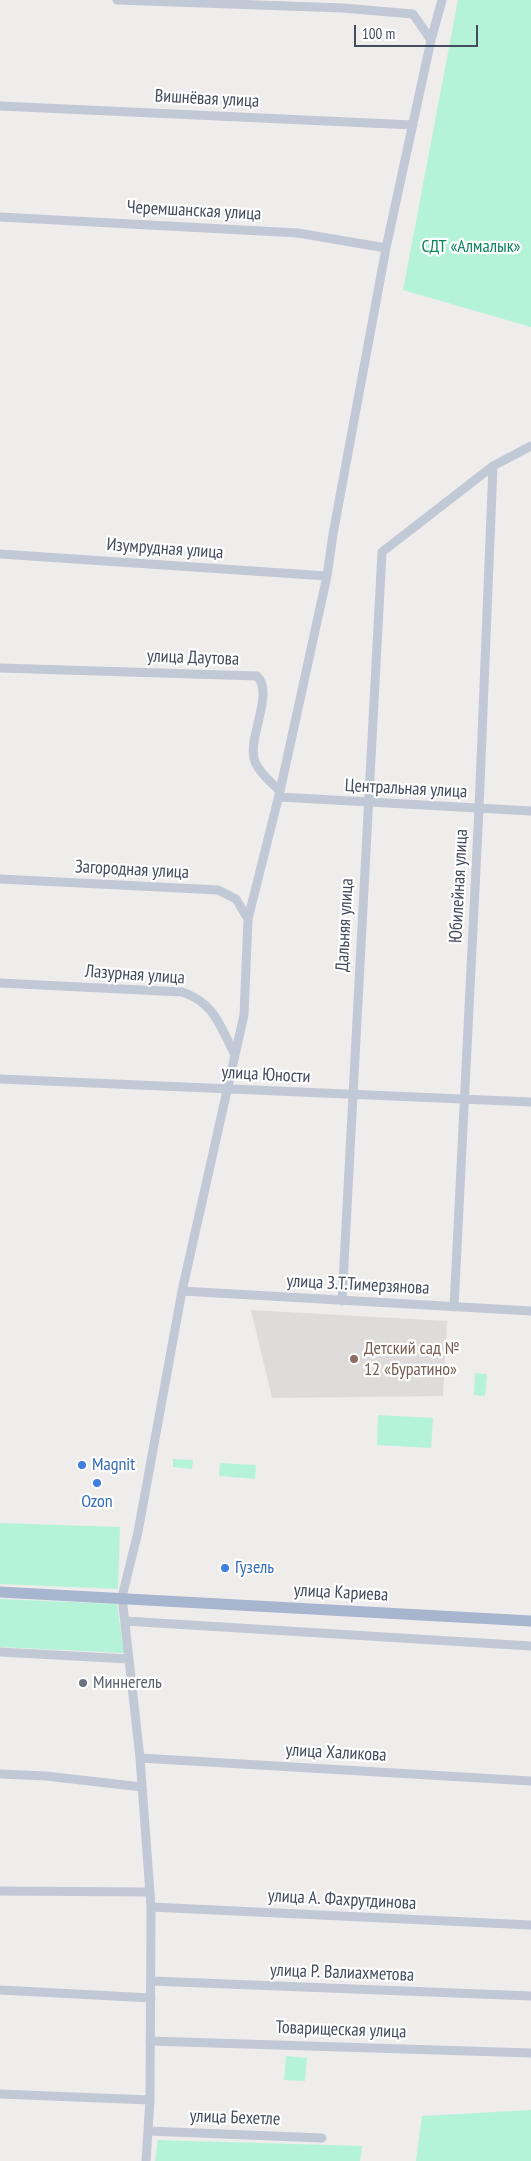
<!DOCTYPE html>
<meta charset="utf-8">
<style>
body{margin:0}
#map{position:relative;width:531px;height:2161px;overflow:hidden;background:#efecec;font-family:"PT Sans Narrow",sans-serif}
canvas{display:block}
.scale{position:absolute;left:354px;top:25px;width:124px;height:22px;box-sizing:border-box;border:2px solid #434b5c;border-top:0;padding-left:6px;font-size:15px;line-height:18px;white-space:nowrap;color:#434b5c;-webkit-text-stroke:4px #fff;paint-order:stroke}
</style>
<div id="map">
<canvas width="531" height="2161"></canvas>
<div class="scale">100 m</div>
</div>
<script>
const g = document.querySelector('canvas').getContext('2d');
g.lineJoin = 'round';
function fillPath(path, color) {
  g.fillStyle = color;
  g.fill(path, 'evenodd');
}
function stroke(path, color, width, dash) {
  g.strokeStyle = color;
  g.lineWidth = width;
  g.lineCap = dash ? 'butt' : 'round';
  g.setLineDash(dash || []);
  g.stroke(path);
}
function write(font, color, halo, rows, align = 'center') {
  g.font = font + ' "PT Sans Narrow",sans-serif';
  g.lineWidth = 4.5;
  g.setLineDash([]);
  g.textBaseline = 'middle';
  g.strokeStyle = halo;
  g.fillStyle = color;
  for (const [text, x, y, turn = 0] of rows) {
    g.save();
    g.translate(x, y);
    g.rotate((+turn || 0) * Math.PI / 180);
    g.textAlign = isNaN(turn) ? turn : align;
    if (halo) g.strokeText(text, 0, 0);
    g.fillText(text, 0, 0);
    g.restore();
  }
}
const education = new Path2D(`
 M251,1310L447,1321L443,1396L272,1398Z`);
const green = new Path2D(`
 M458,0H531V327L403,290Z
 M475,1373L487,1374L485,1396L474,1395Z
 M378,1415L433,1418L431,1448L377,1445Z
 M173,1459L193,1460L192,1469L173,1467Z
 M220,1463L256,1465L255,1479L219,1476Z
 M0,1523L120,1527L118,1589L0,1584Z
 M0,1599L117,1604L124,1653L0,1647Z
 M286,2056L307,2058L305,2081L284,2080Z
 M531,2110V2161H416L422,2116Z
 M158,2140L362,2146L360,2161H155Z`);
const minor = new Path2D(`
 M117,0L343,8L413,14L431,40
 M0,106L413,125
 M0,217L298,233L386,248
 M0,554L327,576
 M0,668L257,676C275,694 246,740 255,762C260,774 272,783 280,791
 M279,797L531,811
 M0,879L218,890L236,899L248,919
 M0,983L182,992C215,1003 220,1026 235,1055
 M0,1079L531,1102
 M182,1291L531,1311
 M342,1301L382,552L493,466L531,446
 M454,1307L479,809L493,466
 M125,1621L531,1646
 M0,1652L129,1659
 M140,1758L531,1781
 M0,1774L46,1776L142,1787
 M0,1891L150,1892
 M151,1907L531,1925
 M151,1981L531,1996
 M0,1990L151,1998
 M150,2041L531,2053
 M0,2094L150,2100
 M148,2131L322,2138
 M146,2161L150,2100L151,1907L140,1758L122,1597L138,1532L182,1291L244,1015L248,919L280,791L327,576L333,534L386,248L431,40L442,0`);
const major = new Path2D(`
 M0,1592L531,1621`);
const markers = [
 [354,1359,5,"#8d6e63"],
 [82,1465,5,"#3f7fe0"],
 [97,1483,5,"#3f7fe0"],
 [225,1568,5,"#3f7fe0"],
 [83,1683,5,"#6b7280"]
];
const streetNames = [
 ["Вишнёвая улица",207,99,3],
 ["Черемшанская улица",194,211,3],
 ["Изумрудная улица",165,549,4],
 ["улица Даутова",193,658,2],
 ["Центральная улица",406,789,3],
 ["Загородная улица",132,870,3],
 ["Юбилейная улица",459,886,-87],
 ["Дальняя улица",345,925,-87],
 ["Лазурная улица",135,975,4],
 ["улица Юности",266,1075,3],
 ["улица З.Т.Тимерзянова",358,1285,3],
 ["улица Кариева",341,1593,3],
 ["улица Халикова",336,1753,3],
 ["улица А. Фахрутдинова",342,1900,3],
 ["улица Р. Валиахметова",342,1973,2],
 ["Товарищеская улица",341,2030,2],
 ["улица Бехетле",235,2118,2]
];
const parkNames = [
 ["СДТ «Алмалык»",471,247]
];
const educationNames = [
 ["Детский сад №",364,1349],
 ["12 «Буратино»",364,1370]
];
const shopNames = [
 ["Magnit",92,1465],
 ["Ozon",97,1502,"center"],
 ["Гузель",235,1568]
];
const worshipNames = [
 ["Миннегель",93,1683]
];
fillPath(education, '#dedbdb');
fillPath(green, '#b4f3d8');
stroke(minor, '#c1c8d6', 9);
stroke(major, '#a8b5cf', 11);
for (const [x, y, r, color] of markers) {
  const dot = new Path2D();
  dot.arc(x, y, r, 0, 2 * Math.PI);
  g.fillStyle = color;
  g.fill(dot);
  stroke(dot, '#fff', 2);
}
write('18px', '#434b5c', '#fff', streetNames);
write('18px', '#0d845e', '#fff', parkNames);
write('18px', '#785e54', '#fff', educationNames, 'left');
write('18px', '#366cbe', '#fff', shopNames, 'left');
write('18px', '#5b616d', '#fff', worshipNames, 'left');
</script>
